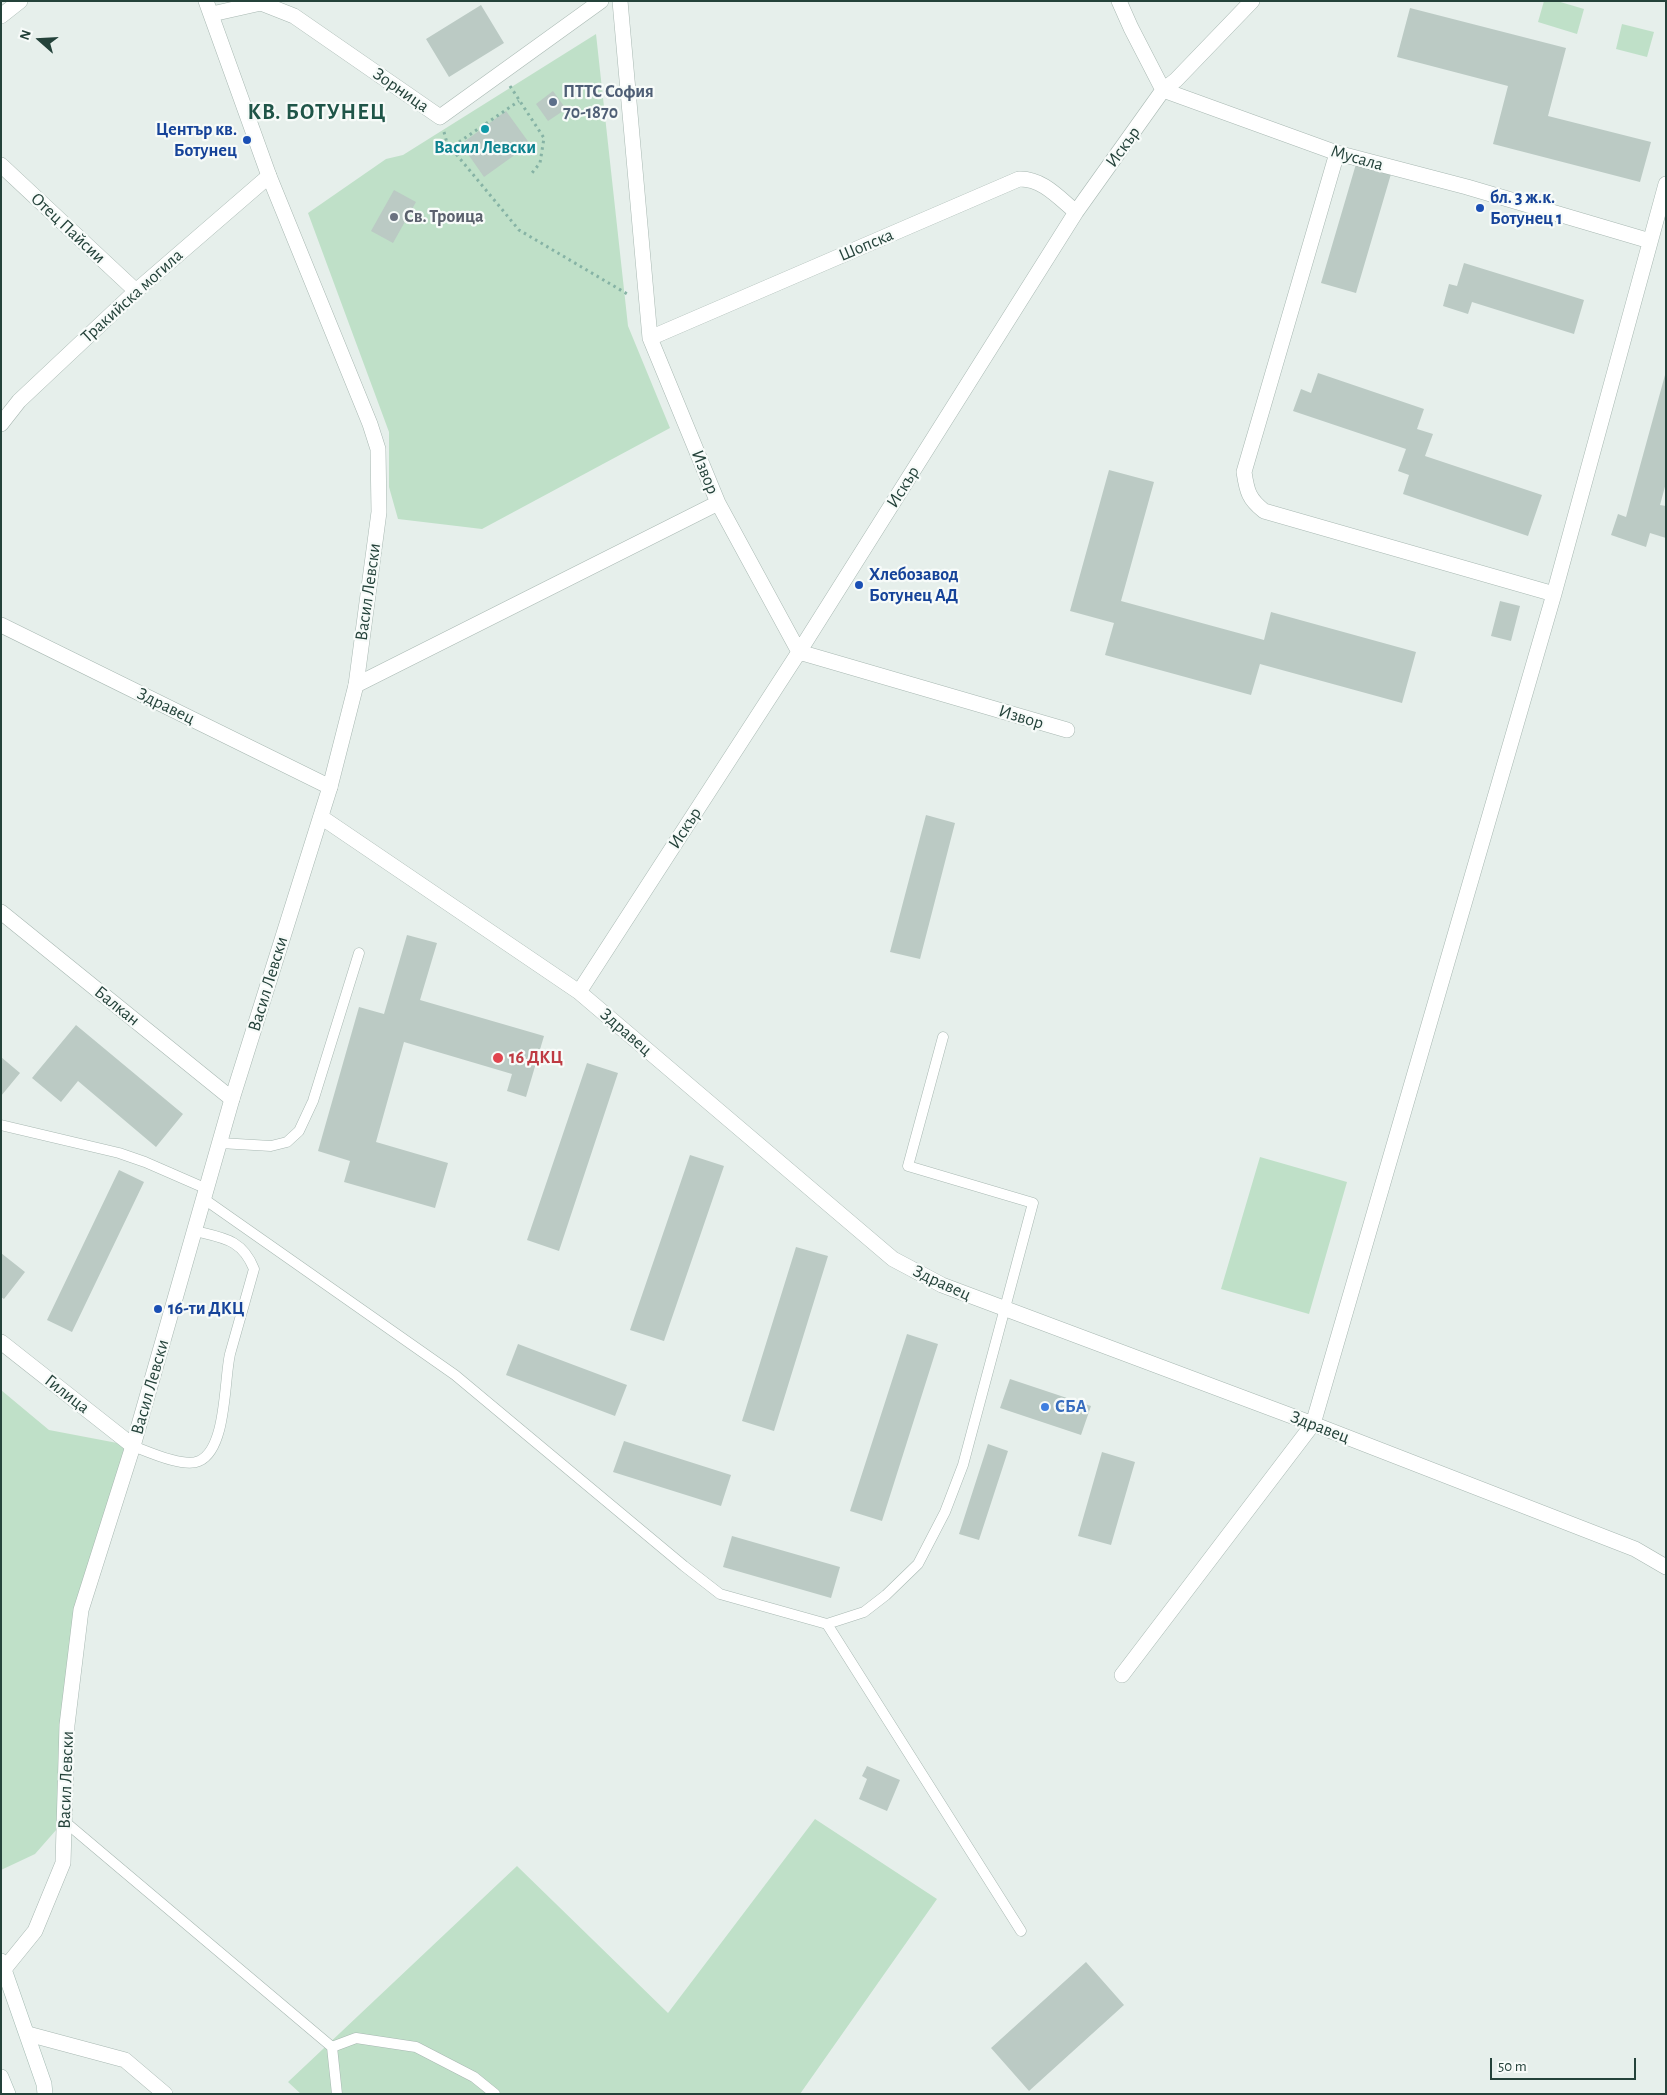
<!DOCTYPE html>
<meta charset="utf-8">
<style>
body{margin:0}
#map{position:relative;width:1667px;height:2095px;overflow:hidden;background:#e6efeb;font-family:"Alegreya Sans",sans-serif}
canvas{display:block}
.frame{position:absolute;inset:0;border:2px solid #24423a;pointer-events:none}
.north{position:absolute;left:15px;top:15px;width:50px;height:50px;-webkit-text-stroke:4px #f7fbf9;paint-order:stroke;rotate:289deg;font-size:14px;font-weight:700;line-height:20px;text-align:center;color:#24423a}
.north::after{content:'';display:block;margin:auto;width:18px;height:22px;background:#24423a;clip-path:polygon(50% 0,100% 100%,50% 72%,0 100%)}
.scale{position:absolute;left:1490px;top:2058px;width:146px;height:22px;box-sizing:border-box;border:2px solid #24423a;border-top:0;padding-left:6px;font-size:15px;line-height:18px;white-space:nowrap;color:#24423a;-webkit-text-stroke:4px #f7fbf9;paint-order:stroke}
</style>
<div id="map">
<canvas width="1667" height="2095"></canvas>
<div class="frame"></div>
<div class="north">N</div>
<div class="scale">50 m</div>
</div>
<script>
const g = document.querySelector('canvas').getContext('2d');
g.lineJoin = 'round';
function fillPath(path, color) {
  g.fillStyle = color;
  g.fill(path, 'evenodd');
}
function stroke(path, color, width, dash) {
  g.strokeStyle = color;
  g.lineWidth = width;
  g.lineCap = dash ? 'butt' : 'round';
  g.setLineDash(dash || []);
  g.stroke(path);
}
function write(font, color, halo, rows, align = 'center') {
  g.font = font + ' "Alegreya Sans",sans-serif';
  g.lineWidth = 4.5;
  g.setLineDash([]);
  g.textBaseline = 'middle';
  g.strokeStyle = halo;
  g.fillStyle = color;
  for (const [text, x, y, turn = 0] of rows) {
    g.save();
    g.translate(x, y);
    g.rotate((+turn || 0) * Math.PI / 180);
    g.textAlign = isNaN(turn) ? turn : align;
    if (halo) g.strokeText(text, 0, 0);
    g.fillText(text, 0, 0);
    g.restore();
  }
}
const green = new Path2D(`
 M1544,1H1557L1584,9L1577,34L1538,22Z
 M1622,24L1654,32L1647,57L1616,49Z
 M596,34L628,326L670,428L482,529L398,519L389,487V432L308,213L386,159L403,155Z
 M1260,1157L1347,1182L1309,1314L1221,1289Z
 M1,1390L49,1430L133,1446L81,1610L64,1821L35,1854L1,1870Z
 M815,1819L937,1899L800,2094H301L288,2082L517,1866L668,2013Z`);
const building = new Path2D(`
 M481,5L504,43L449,77L426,39Z
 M1410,8L1566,48L1548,116L1651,142L1640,182L1493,144L1508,86L1397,57Z
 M553,91L566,109L548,121L536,104Z
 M506,111L530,144L484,177L461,144Z
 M1356,164L1391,174L1356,293L1321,283Z
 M394,190L416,202L393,243L371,231Z
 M1464,263L1584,300L1574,334L1472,302L1468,314L1443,306L1449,284L1457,286Z
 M1318,373L1424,409L1417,429L1433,434L1425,456L1542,495L1528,536L1403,494L1409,475L1398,471L1406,449L1293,411L1301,389L1311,393Z
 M1665,375L1666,483L1660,505L1666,506V538L1650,533L1646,547L1611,535L1618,514L1626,517Z
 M1109,470L1154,482L1121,601L1264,640L1271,612L1416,652L1402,703L1260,664L1251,695L1105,655L1114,623L1070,611Z
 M1500,601L1520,606L1511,641L1491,636Z
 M926,815L955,823L920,959L890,952Z
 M407,935L437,943L420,1000L544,1036L526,1097L507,1091L512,1074L404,1042L376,1142L448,1163L435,1208L344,1182L350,1161L318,1151L359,1007L384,1014Z
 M76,1025L183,1114L156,1147L78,1081L61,1102L32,1078Z
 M1,1057L20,1073L1,1096Z
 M587,1063L618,1073L559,1251L527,1240Z
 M690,1155L724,1166L664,1341L630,1330Z
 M119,1170L144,1182L72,1332L47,1320Z
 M796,1247L828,1256L774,1431L742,1421Z
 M1,1253L25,1272L4,1299L1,1297Z
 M907,1334L938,1344L882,1521L850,1511Z
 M518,1344L627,1385L615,1416L506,1375Z
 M1010,1379L1091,1406L1081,1435L1000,1408Z
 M624,1441L731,1475L721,1506L613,1472Z
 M988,1444L1008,1451L979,1540L959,1534Z
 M1102,1452L1135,1462L1111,1545L1078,1536Z
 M732,1536L840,1567L831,1598L723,1567Z
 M867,1766L900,1780L887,1811L859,1799L867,1779L862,1776Z
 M1086,1962L1124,2005L1029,2091L991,2048Z`);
const path = new Path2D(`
 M510,86L544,138L540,163L532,173
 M444,132L447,143L519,230L629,295
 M459,142L519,101`);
const service = new Path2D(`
 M1,1125L119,1153L145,1162L207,1189
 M220,1143L271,1146L287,1142L299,1131L313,1101L359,953
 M204,1199L455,1375L684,1566L720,1594L827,1624L864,1612L886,1595L918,1564L945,1512L963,1465L1033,1203L908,1166L943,1037
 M133,1446C149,1452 184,1468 199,1461C227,1449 224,1379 230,1354C238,1325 246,1297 254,1269C242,1239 223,1238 195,1231
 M827,1624L1021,1931
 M64,1821L332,2047L337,2094
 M332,2047L356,2038L416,2047L474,2077L495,2094`);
const minor = new Path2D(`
 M620,1L650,338L718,503L799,652L1067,730
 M1119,1L1131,28L1163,90L1337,153L1467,187L1650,241
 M212,14L261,3L294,16L440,117L601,1
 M1,16L20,1
 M1337,153L1244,472C1247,492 1249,499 1264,511L1554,594
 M1,165L136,291
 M650,338L1019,179C1042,178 1059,198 1076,212
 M1,424L19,401L136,291L269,176
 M1,625L330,787
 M356,685L718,503
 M321,817L579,992L893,1259L942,1285L1313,1424L1635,1549L1666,1567
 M1,912L232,1099
 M579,992L799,652L1076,212L1163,90L1176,80L1252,1
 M1,1342L133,1446
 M1122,1675L1313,1424L1554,594L1666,184
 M28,2034L125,2060L165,2094`);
const tertiary = new Path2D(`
 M1,1970L5,1968L35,1931L63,1863L67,1725L81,1610L133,1446L232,1099L330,787L356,685L379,512L378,449L370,424L269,176L206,1`);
const secondary = new Path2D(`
 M1,1961L44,2084L45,2094
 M1,2077L8,2094`);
const markers = [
 [553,102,5,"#5c6f8a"],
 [485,129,5,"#0f9aa8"],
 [247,140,5,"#1a4fb4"],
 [1480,208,5,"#1a4fb4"],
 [394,217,5,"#6b7280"],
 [859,585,5,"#1a4fb4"],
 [498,1058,6,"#e0444e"],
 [158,1309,5,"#1a4fb4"],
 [1045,1407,5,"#3f7fe0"]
];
const streetNames = [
 ["Зорница",401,90,35],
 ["Искър",1123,147,-54],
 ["Мусала",1357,158,16],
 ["Отец Пайсии",68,228,43],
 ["Шопска",866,245,-23],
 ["Тракийска могила",132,296,-42],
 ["Извор",705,472,68],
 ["Искър",903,487,-58],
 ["Васил Левски",368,592,-82],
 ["Здравец",166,706,26],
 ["Извор",1021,717,17],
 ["Искър",685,828,-57],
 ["Васил Левски",268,984,-73],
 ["Балкан",117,1006,39],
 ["Здравец",626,1032,41],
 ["Здравец",942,1283,25],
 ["Васил Левски",150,1387,-74],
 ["Гилица",67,1394,38],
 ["Здравец",1320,1427,21],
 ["Васил Левски",66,1780,-88]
];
const serviceNames = [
 ["ПТТС София",563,92],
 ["70-1870",563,113]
];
const transitNames = [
 ["Център кв.",237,130,"right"],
 ["Ботунец",237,151,"right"],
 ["бл. 3 ж.к.",1490,198],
 ["Ботунец 1",1490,219],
 ["Хлебозавод",869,575],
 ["Ботунец АД",869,596],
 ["16-ти ДКЦ",168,1309]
];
const cultureNames = [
 ["Васил Левски",485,148]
];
const worshipNames = [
 ["Св. Троица",404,217]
];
const healthNames = [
 ["16 ДКЦ",509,1058]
];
const shopNames = [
 ["СБА",1055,1407]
];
const districtNames = [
 ["КВ. БОТУНЕЦ",317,112]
];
fillPath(green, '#bfe0c8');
fillPath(building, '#bbcac4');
stroke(service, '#a8b8b2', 11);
stroke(minor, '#a8b8b2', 16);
stroke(tertiary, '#a8b8b2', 16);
stroke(secondary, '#a4bbb3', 16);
stroke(path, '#86b3a5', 3, [2.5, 4]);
stroke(service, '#fff', 10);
stroke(minor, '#fff', 15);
stroke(tertiary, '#fff', 15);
stroke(secondary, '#fff', 15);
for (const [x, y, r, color] of markers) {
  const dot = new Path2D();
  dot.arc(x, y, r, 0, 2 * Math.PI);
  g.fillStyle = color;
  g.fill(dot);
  stroke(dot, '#f7fbf9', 2);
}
write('18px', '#24423a', '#f7fbf9', streetNames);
write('bold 18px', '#4e5e75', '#f7fbf9', serviceNames, 'left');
write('bold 18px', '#164399', '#f7fbf9', transitNames, 'left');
write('bold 18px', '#0d838f', '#f7fbf9', cultureNames);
write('bold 18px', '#5b616d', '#f7fbf9', worshipNames, 'left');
write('bold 18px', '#be3a42', '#f7fbf9', healthNames, 'left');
write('bold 18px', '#366cbe', '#f7fbf9', shopNames, 'left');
g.letterSpacing = '1px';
write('bold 22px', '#1f5548', '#f7fbf9', districtNames);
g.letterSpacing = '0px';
</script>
